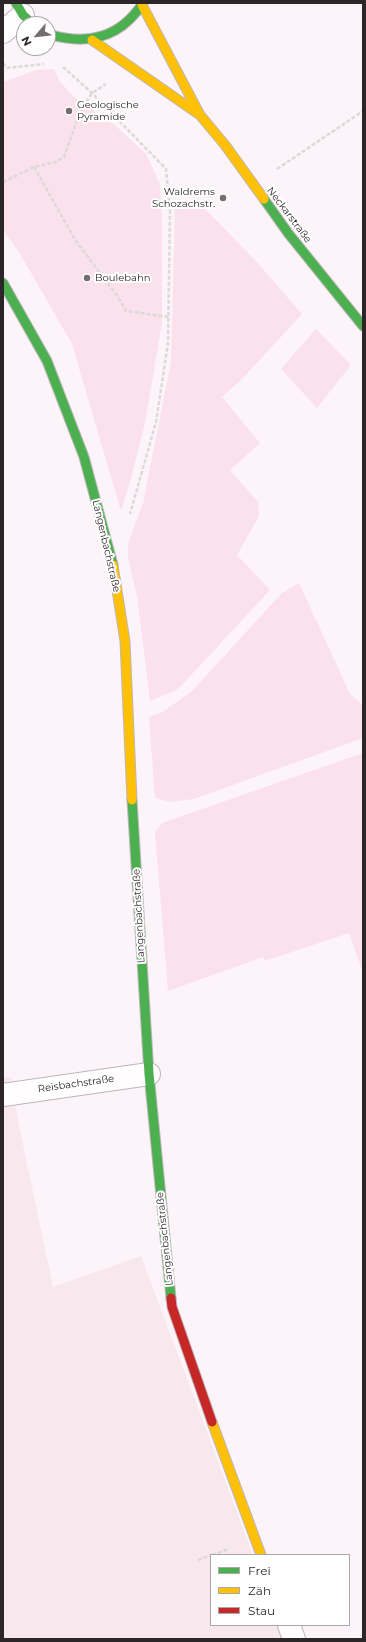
<!DOCTYPE html>
<meta charset="utf-8">
<style>
body{margin:0}
#map{position:relative;width:366px;height:1642px;overflow:hidden;background:#fcf4f8;font-family:Montserrat,sans-serif}
canvas{display:block}
.frame{position:absolute;inset:0;border:4px solid #2d2629;pointer-events:none}
.legend{position:absolute;left:210px;top:1554px;width:140px;height:72px;box-sizing:border-box;background:#fff;border:1px solid #aba8a9;margin:0;padding:5px 7px;list-style:none;font-size:12px;color:#2d2629}
.legend li{display:flex;align-items:center;gap:8px;height:20px}
.legend b{width:20px;border:1px solid #aba8a9}
.north{position:absolute;left:16px;top:16px;width:40px;height:40px;box-sizing:border-box;background:#fff;border:1px solid #aba8a9;border-radius:50%;rotate:242deg;font-size:11px;font-weight:700;line-height:16px;text-align:center;color:#2d2629}
.north::after{content:'';display:block;margin:auto;width:14px;height:18px;background:#756e71;clip-path:polygon(50% 0,100% 100%,50% 72%,0 100%)}
</style>
<div id="map">
<canvas width="366" height="1642"></canvas>
<div class="frame"></div>
<ul class="legend">
<li><b style="height:5px;background:#4caf50"></b>Frei</li>
<li><b style="height:5px;background:#ffc107"></b>Zäh</li>
<li><b style="height:5px;background:#c62828"></b>Stau</li>
</ul>
<div class="north">N</div>
</div>
<script>
const g = document.querySelector('canvas').getContext('2d');
g.lineJoin = 'round';
function fillPath(path, color) {
  g.fillStyle = color;
  g.fill(path, 'evenodd');
}
function stroke(path, color, width, dash) {
  g.strokeStyle = color;
  g.lineWidth = width;
  g.lineCap = dash ? 'butt' : 'round';
  g.setLineDash(dash || []);
  g.stroke(path);
}
function write(font, color, halo, rows, align = 'center') {
  g.font = font + ' Montserrat,sans-serif';
  g.lineWidth = 4;
  g.setLineDash([]);
  g.textBaseline = 'middle';
  g.strokeStyle = halo;
  g.fillStyle = color;
  for (const [text, x, y, turn = 0] of rows) {
    g.save();
    g.translate(x, y);
    g.rotate((+turn || 0) * Math.PI / 180);
    g.textAlign = isNaN(turn) ? turn : align;
    if (halo) g.strokeText(text, 0, 0);
    g.fillText(text, 0, 0);
    g.restore();
  }
}
const built = new Path2D(`
 M11,1077L17,1116L53,1287L141,1256L253,1555H211V1625H280L285,1639H3V1078Z`);
const green = new Path2D(`
 M54,69L60,82L75,98L117,127L146,154L160,184L162,223V323L145,423L130,482L121,511L72,344L19,252L3,230V82L36,70Z
 M189,200L202,206L256,261L302,314L242,379L222,397L260,443L230,470L258,502L259,516L237,555L270,590L180,687L174,691L150,701L137,596L128,558V544L143,503L171,362L175,205Z
 M316,329L351,365L317,408L281,369Z
 M299,583L350,694L363,705V738L194,799L169,802L155,798L149,717L164,711L192,691L281,594Z
 M363,753V973L349,933L265,961L263,957L168,991L155,832L162,823Z`);
const path = new Path2D(`
 M3,63L7,68L44,64
 M63,67L92,93L166,169L170,209L168,343L156,422L130,514
 M34,167L76,241L118,297L126,311L169,317
 M277,169L363,111
 M3,182L34,167L56,162L64,157L78,118L84,106L92,93L106,84
 M212,1555L229,1549
 M198,1560L211,1555`);
const street = new Path2D(`
 M3,32L23,15
 M3,1095L149,1074
 M289,1625L294,1639`);
const fast = new Path2D(`
 M16,3L23,15L33,24
 M48,34C88,46 120,38 143,3
 M264,199L288,233L363,326
 M3,283L47,361L84,457L113,565
 M132,800L149,1074L171,1298`);
const slow = new Path2D(`
 M142,5L200,115L225,145L264,199
 M92,40L197,113
 M113,565L125,641L132,800
 M212,1422L261,1555`);
const jam = new Path2D(`
 M171,1298L172,1307L212,1422`);
const markers = [
 [69,111,4,"#756e71"],
 [223,198,4,"#756e71"],
 [87,278,4,"#756e71"]
];
const poiNames = [
 ["Geologische",77,105],
 ["Pyramide",77,117],
 ["Waldrems",215,192,"right"],
 ["Schozachstr.",215,204,"right"],
 ["Boulebahn",95,278]
];
const streetNames = [
 ["Neckarstraße",289,215,53],
 ["Langenbachstraße",106,546,77],
 ["Langenbachstraße",139,916,-93],
 ["Reisbachstraße",76,1084,-8],
 ["Langenbachstraße",165,1239,-96]
];
fillPath(built, '#f9e7ee');
fillPath(green, '#fae1ec');
stroke(street, '#bdb6ba', 24);
stroke(fast, '#bdb6ba', 11);
stroke(slow, '#bdb6ba', 11);
stroke(jam, '#bdb6ba', 11);
stroke(path, '#dcd9da', 2.5, [4, 2]);
stroke(street, '#fffdfe', 22);
stroke(fast, '#4caf50', 9);
stroke(slow, '#ffc107', 9);
stroke(jam, '#c62828', 9);
for (const [x, y, r, color] of markers) {
  const dot = new Path2D();
  dot.arc(x, y, r, 0, 2 * Math.PI);
  g.fillStyle = color;
  g.fill(dot);
  stroke(dot, '#fff', 1.5);
}
write('10px', '#2d2629', '#fff', poiNames, 'left');
write('10px', '#2d2629', '#fff', streetNames);
</script>
